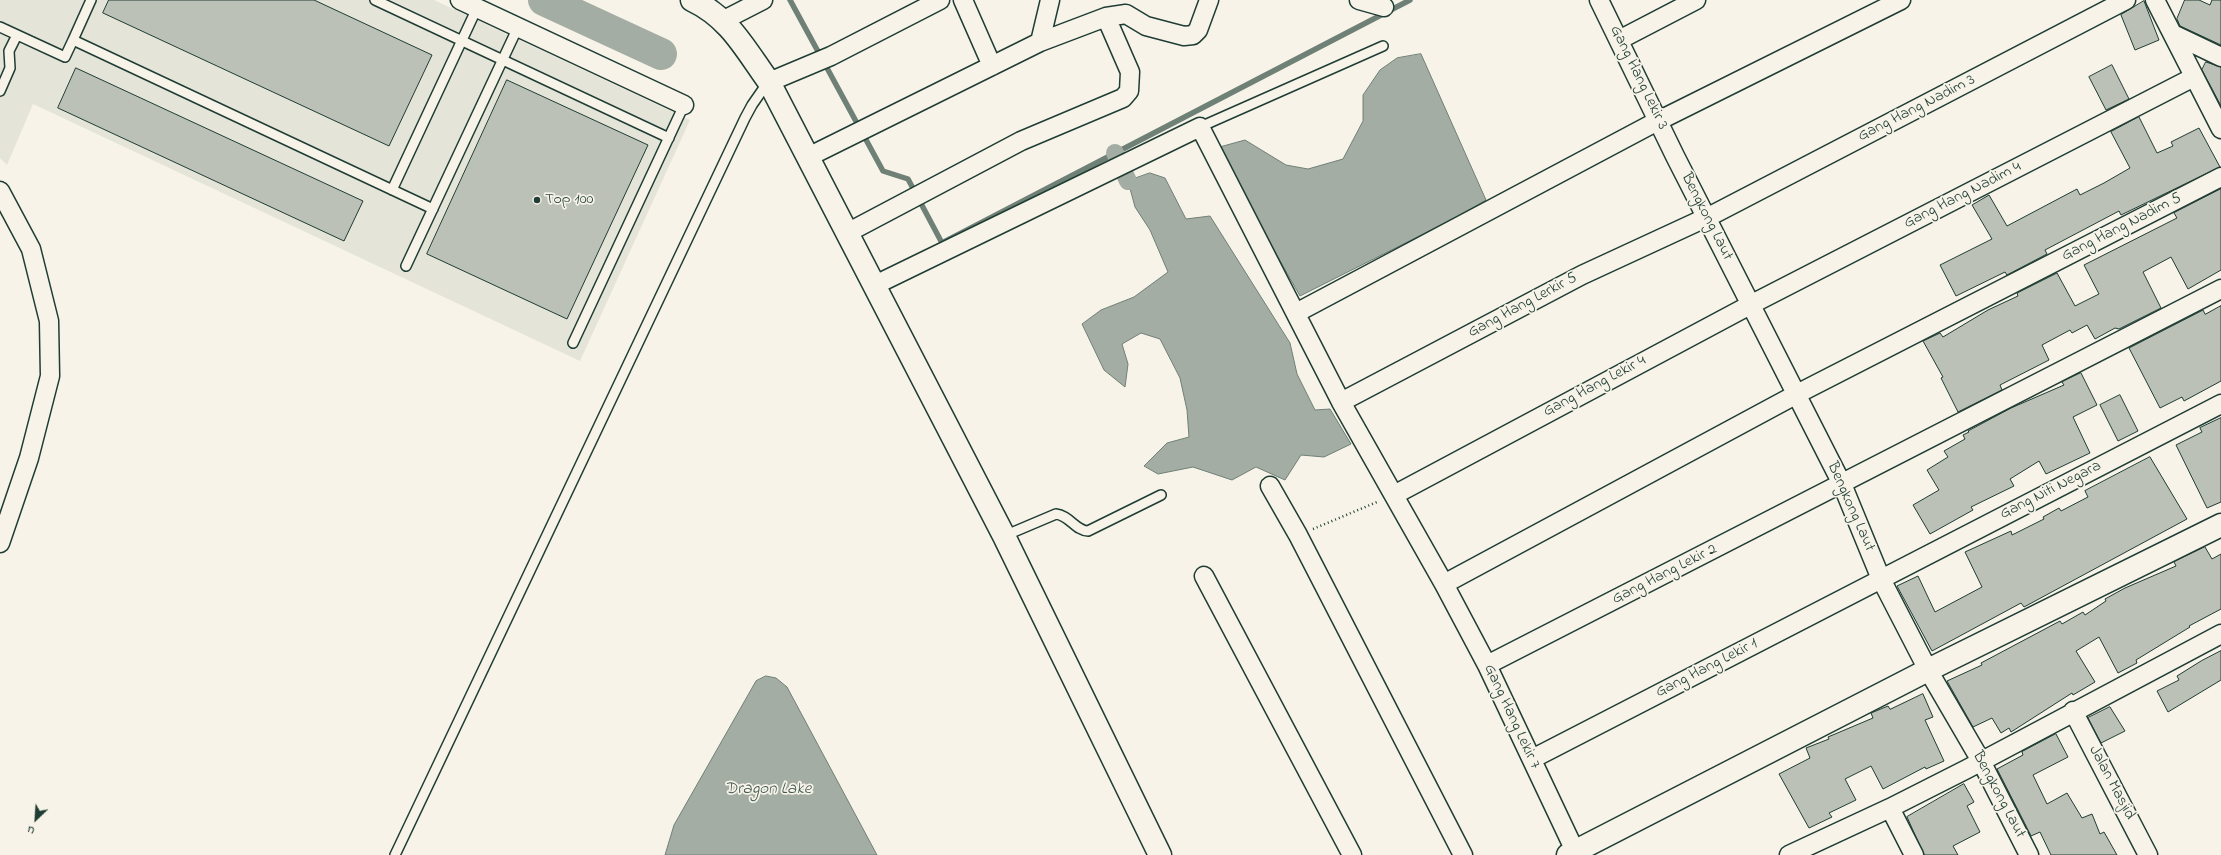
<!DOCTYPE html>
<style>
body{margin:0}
#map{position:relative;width:2221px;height:855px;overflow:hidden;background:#f7f3e8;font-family:"Indie Flower",sans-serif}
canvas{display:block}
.north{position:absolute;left:16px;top:799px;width:40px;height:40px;-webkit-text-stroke:3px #f7f3e8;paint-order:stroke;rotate:205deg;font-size:11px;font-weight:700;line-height:16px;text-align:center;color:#1f3d34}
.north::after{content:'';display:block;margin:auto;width:14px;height:18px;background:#1f3d34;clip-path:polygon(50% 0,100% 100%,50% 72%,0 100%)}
</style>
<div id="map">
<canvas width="2221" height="855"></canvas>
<div class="north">U</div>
</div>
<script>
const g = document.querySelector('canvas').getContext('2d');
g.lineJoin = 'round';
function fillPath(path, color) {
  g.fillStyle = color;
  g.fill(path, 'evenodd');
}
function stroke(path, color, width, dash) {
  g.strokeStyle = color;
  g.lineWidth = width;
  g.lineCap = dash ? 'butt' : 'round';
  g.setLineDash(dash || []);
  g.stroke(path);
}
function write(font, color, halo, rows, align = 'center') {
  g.font = font + ' "Indie Flower",sans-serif';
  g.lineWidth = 3.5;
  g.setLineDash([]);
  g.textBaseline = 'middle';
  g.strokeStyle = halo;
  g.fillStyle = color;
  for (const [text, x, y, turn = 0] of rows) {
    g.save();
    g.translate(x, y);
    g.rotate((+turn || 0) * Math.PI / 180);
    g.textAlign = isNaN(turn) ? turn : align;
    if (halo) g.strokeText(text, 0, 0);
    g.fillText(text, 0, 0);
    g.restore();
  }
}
const built = new Path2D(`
 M0,0H434L690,120L580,361L33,104L7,165L0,158Z`);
const water = new Path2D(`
 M1421,54L1486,200L1455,218L1300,296L1216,148L1245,140L1286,165L1308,169L1343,159L1363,121V95L1380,70L1397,58Z
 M1150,173L1165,178L1186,219L1210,216L1290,343L1297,374L1315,410L1330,409L1351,444L1324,457L1301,455L1285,480L1256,467L1232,480L1193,467L1158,474L1144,466L1167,443L1189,437L1187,410L1180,378L1160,339L1141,333L1122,344L1128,364L1125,387L1104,370L1082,324L1101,310L1134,297L1168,272L1150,230L1135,207L1128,181Z
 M766,676L776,678L787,687L877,855H665L674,825L756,681Z`);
const stream = new Path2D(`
 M790,0L883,171L908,179L942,243L1410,0`);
const canal = new Path2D(`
 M1115,153L1128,181`);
const river = new Path2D(`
 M544,0L661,54`);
const building = new Path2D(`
 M109,0H314L432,55L389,146L103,13Z
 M2185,0H2199L2210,5L2212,0H2221V45L2180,26L2177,19Z
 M2144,1L2159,40L2135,50L2121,15Z
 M2206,62L2221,67V106L2202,70Z
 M2112,65L2129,99L2106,110L2089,77Z
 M76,68L363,201L344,241L58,108Z
 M507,80L648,145L567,319L427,254Z
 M2139,117L2157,153L2173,146L2171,142L2199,128L2220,167L2121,215L2119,211L2045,250L2047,254L2007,275L2005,272L1956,296L1940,265L1992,239L1972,205L1989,195L2007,226L2077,189L2080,195L2104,183L2130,168L2111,132Z
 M2221,189V270L2188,289L2171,257L2143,272L2161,308L2119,329L2115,328L2095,339L2087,325L2072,333L2070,330L2042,345L2049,360L2000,385L2002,390L1958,412L1941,378L1943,377L1923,341L1940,333L1943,337L1988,310L2018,296L2017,293L2057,273L2075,306L2099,294L2084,265L2177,218L2174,213Z
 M2221,306V381L2184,401L2182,397L2160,408L2129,348L2203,310L2205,314Z
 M2081,373L2097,405L2073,417L2090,453L2046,474L2039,461L2010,479L2014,486L1971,507L1973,510L1930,534L1913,505L1939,490L1927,470L1948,457L1944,451L1965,439L1963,435L1969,432L1968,431L2011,408L2064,385L2062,382Z
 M2120,395L2138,431L2118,441L2100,405Z
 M2221,418V502L2207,508L2176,445L2202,432L2200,428Z
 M2150,457L2187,519L2024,607L2021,603L1932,651L1897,586L1918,576L1935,612L1982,587L1965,552L2011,531L2012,535L2044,519L2043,517L2059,508L2061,511L2088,497L2085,491Z
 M2205,547L2212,559L2221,554V609L2189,626L2190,627L2136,660L2137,663L2118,673L2099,637L2076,651L2095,682L2073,695L2072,693L2011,732L2009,728L2001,733L1992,718L1973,727L1947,681L1982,665L1981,663L2060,621L2062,624L2083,612L2085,615L2106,601L2105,599L2125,588L2176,566L2174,562Z
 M2221,651V680L2168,712L2157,691L2179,680L2177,676L2201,661Z
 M1923,694L1933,717L1925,720L1944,761L1926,769L1925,767L1883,789L1871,766L1845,779L1856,800L1829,813L1832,817L1809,828L1779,774L1810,758L1806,748L1829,739L1828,737L1873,718L1871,713L1888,706L1890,709Z
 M2110,707L2125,731L2101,743L2088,718Z
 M2056,734L2068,757L2033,775L2047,804L2067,793L2082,818L2092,814L2100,834L2104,832L2117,855H2051L2040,832L2031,836L2022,818L1997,769L2023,755L2022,752Z
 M1964,784L1974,802L1967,806L1980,832L1953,846L1958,855H1924L1907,817Z`);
const path = new Path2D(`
 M1313,529L1377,502`);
const service = new Path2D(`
 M91,0L73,40L433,209
 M375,0L669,138
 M0,27L65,57L73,40
 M0,91L10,68L9,51L17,35
 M1200,127L1383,46
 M392,190L477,8
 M406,266L518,27
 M573,343L684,105
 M1004,536L1056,514C1069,515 1076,531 1088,531L1161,495
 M395,855L745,118L752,105L768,82`);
const minor = new Path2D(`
 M460,0L684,105
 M963,0L992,66
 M1359,0L1384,7
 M1599,0L1675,156L1842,484L1881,579L1928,670L1981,761L2029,855
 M2155,0L2221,129
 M724,20L763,0
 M2173,34L2221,57
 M1619,40L1696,0
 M1040,42L1050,0
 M769,82L831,56L940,0
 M808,157L1040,42L1106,17L1126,14L1146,26L1184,36L1193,35L1198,30L1209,0
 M0,191L31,249L49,321L50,376L29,458L0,543
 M847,233L1021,141L1123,98L1129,91L1130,72L1106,17
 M873,286L1200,127L1341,402L1444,584L1487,665L1575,851
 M1296,313L1650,125L1901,0
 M1341,402L1582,275L1714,214L2126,0
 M1270,486L1298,535L1463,855
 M1394,495L1750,305L2194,77
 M1204,576L1352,855
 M1444,584L1797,394L2221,177
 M1487,665L2221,289
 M2073,711L2148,855
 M1532,759L2221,404
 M1890,808L1914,855
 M1789,855L1890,808L1967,769L2221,634`);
const tertiary = new Path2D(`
 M1568,855L1928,670L2221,525`);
const secondary = new Path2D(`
 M692,0C730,18 745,49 769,82L1004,536L1160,855`);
const markers = [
 [537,200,4,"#1f3d34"]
];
const streetNames = [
 ["Gang Hang Lekir 3",1638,78,64],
 ["Gang Hang Nadim 3",1917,109,-27],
 ["Gang Hang Nadim 4",1963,196,-27],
 ["Bengkong Laut",1706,217,63],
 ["Gang Hang Nadim 5",2122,228,-27],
 ["Gang Hang Lerkir 5",1523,306,-28],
 ["Gang Hang Lekir 4",1595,387,-28],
 ["Gang Niti Negara",2051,491,-27],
 ["Bengkong Laut",1850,507,66],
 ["Gang Hang Lekir 2",1665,575,-27],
 ["Gang Hang Lekir 1",1707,669,-27],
 ["Gang Hang Lekir 7",1511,717,65],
 ["Jalan Masjid",2111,783,62],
 ["Bengkong Laut",1998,795,62]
];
const poiNames = [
 ["Top 100",545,200]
];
const waterNames = [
 ["Dragon Lake",768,790]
];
fillPath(built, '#e5e4d9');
fillPath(water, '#a4ada3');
stroke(water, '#6f8077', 1);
stroke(stream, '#6f8077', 5.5);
stroke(canal, '#a4ada3', 18);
stroke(river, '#a4ada3', 32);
fillPath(building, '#bbc1b6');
stroke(building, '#1f3d34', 1);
stroke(service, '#1f3d34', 12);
stroke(minor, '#1f3d34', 21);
stroke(tertiary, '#1f3d34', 25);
stroke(secondary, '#1f3d34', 25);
stroke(path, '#1f3d34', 2.5, [1, 3]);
stroke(service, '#f7f3e8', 9);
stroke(minor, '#f7f3e8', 18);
stroke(tertiary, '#f7f3e8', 22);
stroke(secondary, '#f7f3e8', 22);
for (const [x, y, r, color] of markers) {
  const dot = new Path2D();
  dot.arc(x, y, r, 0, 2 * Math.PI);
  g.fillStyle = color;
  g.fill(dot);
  stroke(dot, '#f7f3e8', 1.5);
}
write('16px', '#1f3d34', '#f7f3e8', streetNames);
write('16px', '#1f3d34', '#f7f3e8', poiNames, 'left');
write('italic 17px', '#405950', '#f7f3e8', waterNames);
</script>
